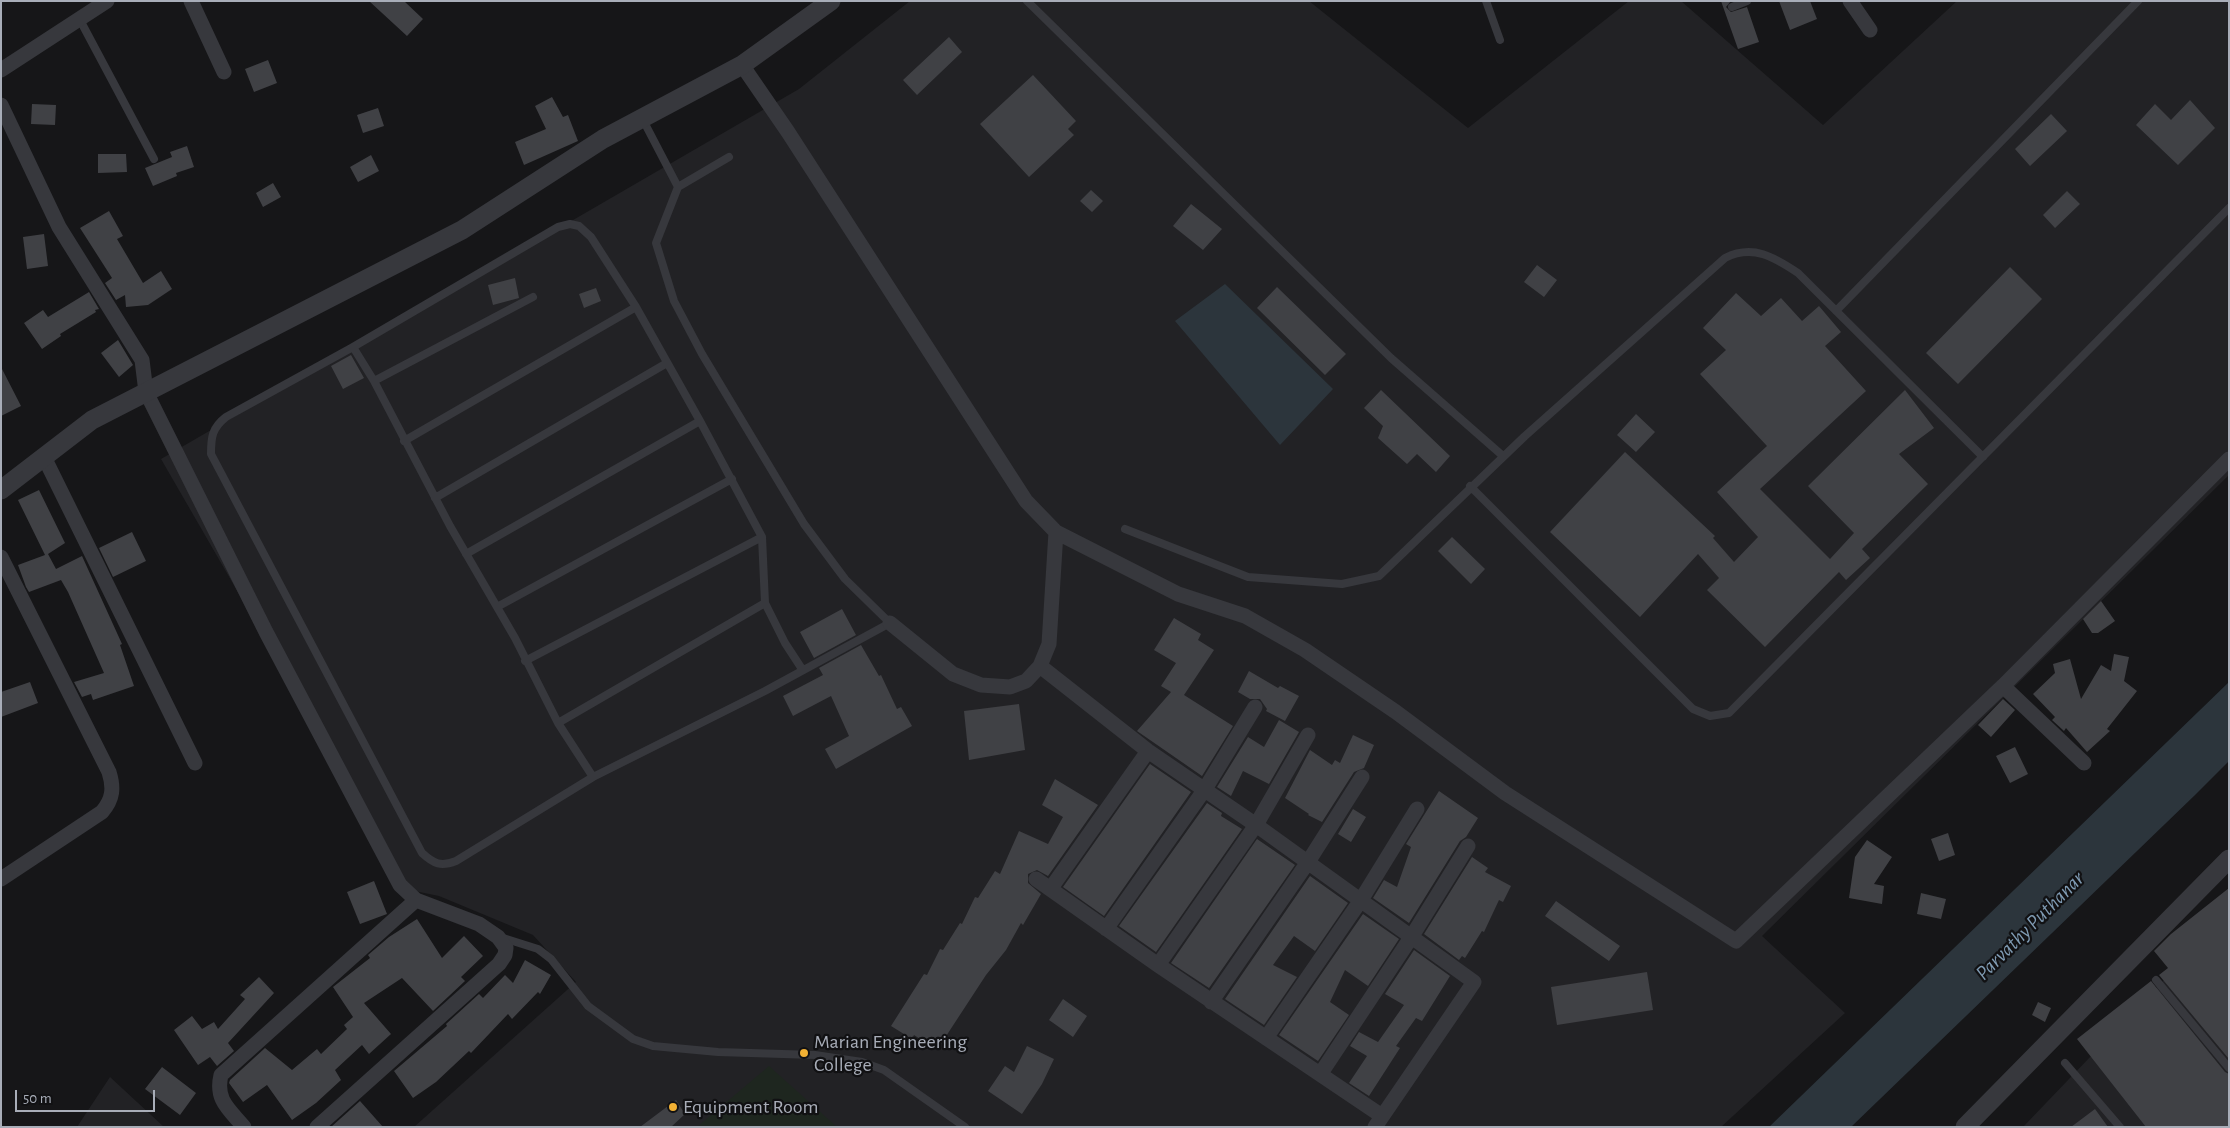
<!DOCTYPE html>
<style>
body{margin:0}
#map{position:relative;width:2230px;height:1128px;overflow:hidden;background:#161618;font-family:"Alegreya Sans",sans-serif}
canvas{display:block}
.frame{position:absolute;inset:0;border:2px solid #a8adb8;pointer-events:none}
.scale{position:absolute;left:15px;top:1090px;width:140px;height:22px;box-sizing:border-box;border:2px solid #a8adb8;border-top:0;padding-left:6px;font-size:15px;line-height:18px;white-space:nowrap;color:#a8adb8;-webkit-text-stroke:4px #111113;paint-order:stroke}
</style>
<div id="map">
<canvas width="2230" height="1128"></canvas>
<div class="frame"></div>
<div class="scale">50 m</div>
</div>
<script>
const g = document.querySelector('canvas').getContext('2d');
g.lineJoin = 'round';
function fillPath(path, color) {
  g.fillStyle = color;
  g.fill(path, 'evenodd');
}
function stroke(path, color, width, dash) {
  g.strokeStyle = color;
  g.lineWidth = width;
  g.lineCap = dash ? 'butt' : 'round';
  g.setLineDash(dash || []);
  g.stroke(path);
}
function write(font, color, halo, rows, align = 'center') {
  g.font = font + ' "Alegreya Sans",sans-serif';
  g.lineWidth = 4.5;
  g.setLineDash([]);
  g.textBaseline = 'middle';
  g.strokeStyle = halo;
  g.fillStyle = color;
  for (const [text, x, y, turn = 0] of rows) {
    g.save();
    g.translate(x, y);
    g.rotate((+turn || 0) * Math.PI / 180);
    g.textAlign = isNaN(turn) ? turn : align;
    if (halo) g.strokeText(text, 0, 0);
    g.fillText(text, 0, 0);
    g.restore();
  }
}
const built = new Path2D(`
 M910,1H1309L1468,128L1629,1H1681L1823,125L1957,1H2229V475L1762,936L1845,1013L1721,1127H414L576,982L533,935L439,896L410,890L161,459L799,89Z
 M2229,912V1127H2023Z
 M110,1077L164,1127H77Z`);
const green = new Path2D(`
 M769,1066L837,1127H697Z`);
const water = new Path2D(`
 M1225,284L1333,389L1280,445L1175,321Z
 M2229,682V761L2194,796L1851,1127H1769Z`);
const building = new Path2D(`
 M369,1H404L423,19L407,36Z
 M1721,1H1731L1726,7L1731,12L1747,7L1759,42L1738,49Z
 M1779,1H1810L1817,19L1790,30Z
 M949,37L962,52L917,95L903,80Z
 M268,60L277,83L254,92L245,69Z
 M1033,75L1076,121L1068,129L1074,135L1029,177L980,124Z
 M552,97L563,117L568,115L578,141L524,165L515,142L546,129L535,106Z
 M2190,100L2215,128L2178,165L2136,125L2155,104L2171,120Z
 M32,104L56,105L55,125L31,124Z
 M378,108L384,126L363,133L357,115Z
 M2051,114L2067,131L2030,166L2015,149Z
 M187,146L194,167L176,173L177,176L153,186L145,168L172,157L170,152Z
 M98,154H126L127,172L98,173Z
 M371,155L379,171L358,182L350,167Z
 M273,183L281,197L263,207L256,193Z
 M1091,190L1103,201L1092,212L1080,201Z
 M2067,191L2080,204L2055,228L2043,215Z
 M1191,204L1222,229L1203,250L1173,226Z
 M109,211L123,236L117,239L143,283L161,271L172,289L148,305L126,307L125,295L116,300L105,283L112,278L80,228Z
 M44,234L48,266L27,269L23,237Z
 M1537,265L1557,280L1544,297L1524,282Z
 M2010,267L2042,299L1958,384L1926,353Z
 M515,278L519,298L493,305L488,285Z
 M1277,287L1346,354L1325,375L1257,308Z
 M596,288L601,301L584,308L579,294Z
 M89,292L99,309L95,310L96,312L60,334L61,336L42,349L24,323L43,310L48,317Z
 M1736,293L1761,316L1781,298L1802,321L1819,306L1841,332L1825,346L1866,391L1760,489L1830,559L1854,533L1808,486L1905,390L1934,428L1899,454L1928,484L1862,549L1870,558L1846,580L1839,572L1765,647L1707,590L1719,578L1698,554L1640,617L1550,532L1625,452L1715,536L1713,538L1734,562L1758,537L1717,492L1767,446L1700,374L1726,350L1703,328Z
 M118,340L133,365L119,377L101,353Z
 M351,355L364,378L343,389L331,366Z
 M1,367L21,406L1,416Z
 M1381,390L1450,456L1436,472L1417,454L1407,464L1378,438L1383,426L1364,408Z
 M1636,414L1655,432L1636,452L1617,435Z
 M39,490L65,543L48,554L56,569L82,556L122,644L120,645L134,686L93,700L91,694L82,697L74,682L104,673L68,592L61,580L29,592L26,587L18,565L45,555L18,500Z
 M132,532L146,561L113,577L99,548Z
 M1452,537L1485,569L1471,584L1438,551Z
 M2101,601L2115,621L2098,633H2092L2083,619Z
 M842,609L856,635L814,658L800,632Z
 M1174,618L1201,634L1198,640L1214,650L1184,695L1233,726L1202,776L1137,731L1171,692L1161,686L1176,663L1154,650Z
 M861,645L879,676L881,675L897,709L901,707L912,726L836,769L825,749L849,736L831,696L793,716L783,696L823,675L819,668Z
 M2114,654L2129,657L2124,681L2137,691L2107,729L2110,731L2087,752L2066,728L2064,731L2052,720L2055,717L2033,694L2055,673L2053,664L2070,659L2081,699L2101,665L2111,671Z
 M1249,671L1278,688L1280,686L1299,696L1285,721L1266,711L1267,709L1260,699H1250L1238,692Z
 M30,682L38,703L1,717V692Z
 M2003,699L2015,710L1991,737L1978,725Z
 M1019,704L1025,750L969,760L964,711Z
 M1279,720L1299,732L1269,784L1243,771L1231,796L1217,787L1248,737L1264,747Z
 M1353,735L1374,745L1364,768L1354,772L1322,822L1308,815L1309,814L1285,798L1310,750L1332,765L1335,760L1340,763Z
 M2015,747L2028,774L2010,783L1996,756Z
 M1150,764L1191,792L1104,916L1063,887Z
 M1055,779L1098,805L1048,876L1037,870L1028,874V883L1041,894L1023,925L1021,923L1006,950L986,975L937,1050L914,1035L912,1039L891,1026L924,974L927,975L940,949L943,950L960,923L962,924L975,897L978,898L995,871L1000,874L1019,831L1048,844L1063,817L1042,805Z
 M1439,791L1478,818L1466,837L1460,841L1409,923L1373,898L1384,880L1397,887L1411,847L1406,844Z
 M1207,803L1222,813L1221,816L1242,829L1156,952L1119,926Z
 M1353,809L1366,817L1351,842L1338,834Z
 M1948,833L1955,855L1939,861L1931,839Z
 M1257,839L1295,865L1209,988L1171,963Z
 M1867,840L1892,857L1874,884L1884,886L1882,904L1849,898L1855,857Z
 M1472,857L1488,868L1485,872L1511,886L1503,902L1499,900L1484,932L1482,931L1465,958L1462,956L1459,960L1424,934Z
 M1310,876L1348,903L1315,951L1294,936L1273,965L1297,977L1264,1025L1225,999Z
 M374,881L387,914L360,924L347,892Z
 M2229,888V1059L2159,975L2168,968L2154,951L2171,934Z
 M1921,893L1946,899L1941,919L1917,914Z
 M1556,901L1620,946L1609,961L1545,916Z
 M1363,914L1399,939L1368,986L1345,970L1330,1002L1349,1015L1318,1061L1279,1035Z
 M417,919L442,958L464,936L483,956L461,977L465,981L433,1011L402,978L364,1003L391,1034L369,1054L362,1045L335,1070L341,1080L316,1103L292,1120L267,1085L243,1102L229,1083L230,1080L265,1048L292,1070L317,1049L321,1054L347,1029L344,1025L353,1017L333,987L370,958L368,955L389,937Z
 M1414,950L1450,976L1422,1021L1416,1018L1396,1046L1400,1048L1369,1096L1349,1083L1367,1056L1350,1046L1359,1032L1378,1042L1404,1005L1385,994Z
 M525,960L551,975L540,994L538,992L512,1019L508,1014L471,1053L469,1051L436,1082L413,1098L394,1071L447,1026L446,1024L479,994L483,998L505,975L513,983Z
 M1647,972L1653,1010L1557,1025L1551,987Z
 M259,977L274,993L228,1043L234,1051L217,1066L210,1057L198,1065L174,1030L192,1016L202,1029L214,1022L218,1029L245,999L240,995Z
 M2151,981L2225,1072L2229,1074V1127H2146L2077,1039Z
 M1063,999L1087,1016L1073,1037L1049,1020Z
 M2038,1002L2051,1008L2045,1022L2032,1015Z
 M1027,1046L1054,1059L1042,1084L1022,1114L988,1091L1005,1066L1014,1072Z
 M162,1067L196,1093L180,1115L145,1089Z
 M676,1100L685,1114L671,1127H640Z
 M360,1101L383,1127H331Z
 M2095,1109L2108,1127H2071Z`);
const service = new Path2D(`
 M1027,1L1391,358L1503,456
 M1486,1L1500,40
 M1732,7L1747,1
 M80,20L154,159
 M642,118L678,187L656,243L674,301L702,354L804,524L845,579L890,623L765,691L593,777L558,723L515,638L450,526L374,381L353,347L558,227L570,224L579,226L591,237L636,307L700,421L762,537L765,603L785,643L802,669
 M678,187L729,157
 M1836,311L2138,1
 M353,347L226,417C212,428 211,437 211,454L422,853C434,864 441,867 456,861L593,777
 M374,381L533,297
 M404,441L636,307
 M1470,486L1693,709L1710,716L1729,713L2229,208
 M435,498L667,363
 M1125,529L1248,577L1342,584L1379,576L1525,436L1725,258C1753,244 1774,257 1798,273L1983,457
 M466,554L700,421
 M497,607L732,479
 M525,661L762,537
 M558,723L765,603
 M500,937L538,949L551,959L588,1006L633,1039L653,1046L718,1052L815,1055L862,1062L884,1070L965,1127
 M2156,980L2229,1068
 M2065,1063L2120,1127`);
const minor = new Path2D(`
 M191,1L224,72
 M1850,1L1870,30
 M742,65L788,132L1026,501L1056,532L1049,644L1040,666L1026,681L1010,687L981,685L953,674L890,623
 M1,70L107,1
 M1,105L59,227L142,360L146,392L266,632L400,885L416,900L479,924L498,937L506,948L505,955L499,964L317,1127
 M44,457L195,763
 M1056,532L1178,594L1245,616L1305,650L1396,712L1505,793L1736,941L2003,686L2229,459
 M1,557L109,772C114,788 113,799 102,812L1,879
 M1040,666L1148,751L1256,825L1474,982L1375,1127
 M2003,686L2084,763
 M1036,879L1158,965L1382,1116
 M1051,888L1148,751
 M1106,929L1205,789L1255,707
 M1158,965L1256,825L1308,735
 M1211,1002L1308,862L1362,777
 M1266,1038L1361,900L1417,809
 M1321,1073L1412,936L1468,846
 M244,1127C229,1109 215,1100 221,1075L416,900`);
const tertiary = new Path2D(`
 M1,490L92,420L462,230L603,139L742,65L831,1
 M1965,1127L2229,859`);
const markers = [
 [804,1053,5,"#f2b134"],
 [673,1107,5,"#f2b134"]
];
const poiNames = [
 ["Marian Engineering",814,1042],
 ["College",814,1065],
 ["Equipment Room",683,1107]
];
const waterNames = [
 ["Parvathy Puthanar",2030,926,-45]
];
fillPath(built, '#222225');
fillPath(green, '#1e261f');
fillPath(water, '#2c353c');
fillPath(building, '#404145');
stroke(service, '#37383d', 8);
stroke(minor, '#37383d', 15);
stroke(tertiary, '#37383d', 19);
for (const [x, y, r, color] of markers) {
  const dot = new Path2D();
  dot.arc(x, y, r, 0, 2 * Math.PI);
  g.fillStyle = color;
  g.fill(dot);
  stroke(dot, '#111113', 2);
}
write('20px', '#a8adb8', '#111113', poiNames, 'left');
write('italic 21px', '#7f9bb3', '#111113', waterNames);
</script>
